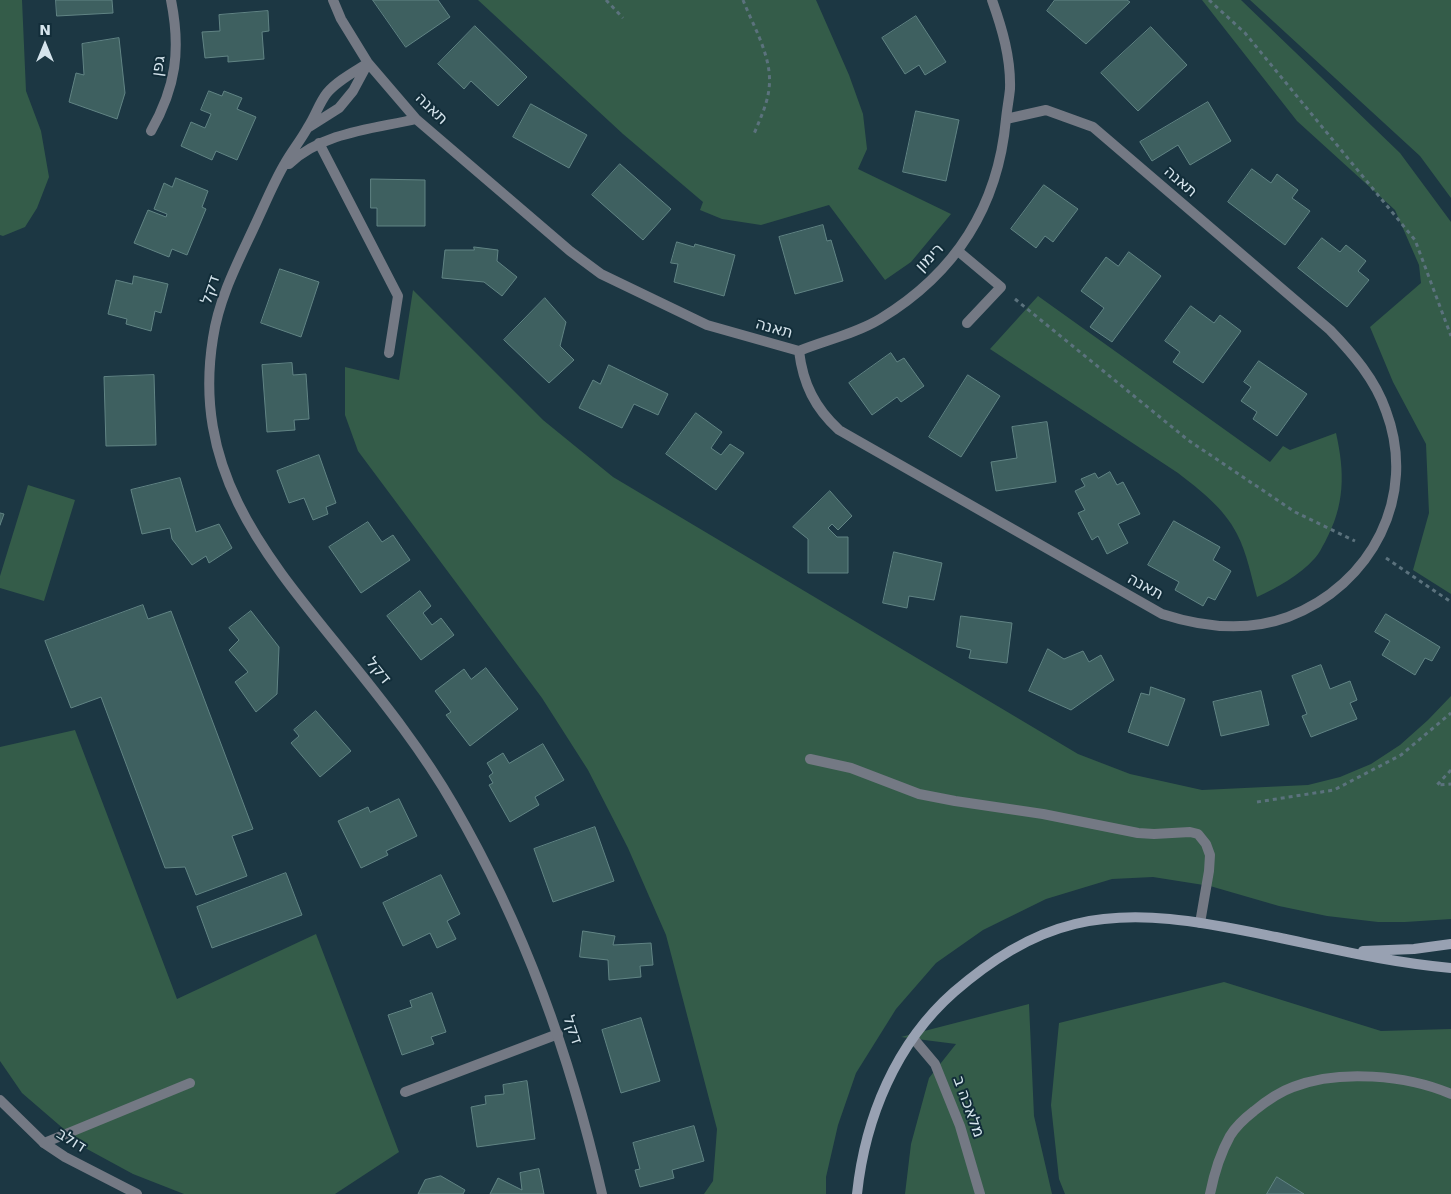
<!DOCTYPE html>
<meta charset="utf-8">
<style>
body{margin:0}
#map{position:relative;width:1451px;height:1194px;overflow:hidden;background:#1c3743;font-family:"DejaVu Sans",sans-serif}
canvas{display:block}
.north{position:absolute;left:20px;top:20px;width:50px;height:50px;-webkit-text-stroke:4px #122d39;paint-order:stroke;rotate:0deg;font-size:14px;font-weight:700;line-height:20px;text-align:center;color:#d5e4ec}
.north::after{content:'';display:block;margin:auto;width:18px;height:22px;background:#d5e4ec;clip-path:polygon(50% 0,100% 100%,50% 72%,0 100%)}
</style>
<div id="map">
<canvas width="1451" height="1194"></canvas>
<div class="north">N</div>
</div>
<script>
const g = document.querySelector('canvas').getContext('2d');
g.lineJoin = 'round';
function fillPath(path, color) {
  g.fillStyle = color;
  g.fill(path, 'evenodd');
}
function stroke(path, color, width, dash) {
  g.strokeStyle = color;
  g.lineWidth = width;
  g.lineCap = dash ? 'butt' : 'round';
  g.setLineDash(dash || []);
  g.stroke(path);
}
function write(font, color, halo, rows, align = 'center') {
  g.font = font + ' "DejaVu Sans",Heebo,sans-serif';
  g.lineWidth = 4;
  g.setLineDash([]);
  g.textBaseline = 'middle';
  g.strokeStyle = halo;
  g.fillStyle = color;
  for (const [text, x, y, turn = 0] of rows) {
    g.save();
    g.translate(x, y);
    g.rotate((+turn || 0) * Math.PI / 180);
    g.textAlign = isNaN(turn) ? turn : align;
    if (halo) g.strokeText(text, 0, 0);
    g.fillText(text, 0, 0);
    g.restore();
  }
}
const green = new Path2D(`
 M0,0H22L26,91L41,131L49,177L37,208L25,227L3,236L0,235Z
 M478,0H816L849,75L863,114L867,149L858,169L951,214L911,262L885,280L829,205L761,225L722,219L700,210L703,202L623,134Z
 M1202,0H1241L1400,153L1451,222V594L1413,570L1429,513L1426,444L1393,382L1370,327L1421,283L1419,265L1395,210L1297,121Z
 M1250,0H1451V198L1420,156Z
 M413,290L543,420L613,477L1078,754L1130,774L1202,790L1308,785L1340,777L1371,764L1400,745L1428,720L1451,696V919L1405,922H1378L1327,916L1279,906L1210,886L1153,877L1112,879L1046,899L983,930L936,963L896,1009L856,1073L838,1125L826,1177V1194H704L713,1181L717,1129L666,935L628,848L588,770L542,698L358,451L345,415V367L399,380Z
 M1038,296L1270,462L1283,446L1290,450L1336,433C1345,473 1345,505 1325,542C1322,547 1319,554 1315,558C1299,576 1278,587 1257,597C1251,576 1247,553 1237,534C1224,508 1200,490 1178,473L990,349Z
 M28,485L75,500L44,601L0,588V576Z
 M75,730L177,999L316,934L399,1152L335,1194H184L133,1174L87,1149L22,1093L0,1061V747Z
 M1224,982L1381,1031L1451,1029V1194H1065L1059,1179L1051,1105L1059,1023Z
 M1029,1004L1034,1116L1052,1194H905L911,1144L929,1078L956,1044L901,1037Z`);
const building = new Path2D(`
 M56,0H112L113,13L57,16Z
 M373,0H438L450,17L406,47Z
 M1055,0H1127L1130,2L1086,44L1047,11Z
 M268,11L269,31L262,32L264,59L228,62V56L205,58L202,32L220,31L219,15Z
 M916,16L946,62L925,75L919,65L905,74L882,38Z
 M475,26L527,77L498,106L471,81L464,89L438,64Z
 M1151,27L1187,65L1138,111L1101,73Z
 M119,38L125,93L117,119L69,102L76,73L84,75L82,44Z
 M209,91L222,96L224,91L242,98L237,109L256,117L237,160L216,151L212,160L181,146L191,122L205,128L211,114L201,110Z
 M1208,102L1231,141L1190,165L1178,145L1152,161L1140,142Z
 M531,104L587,135L569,168L513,137Z
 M916,111L959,120L946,181L903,172Z
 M620,164L671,209L643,240L592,195Z
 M1252,169L1271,183L1277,174L1298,190L1292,198L1310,211L1285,245L1228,202Z
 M176,178L208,191L202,207L206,209L187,255L172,249L169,257L134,243L148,210L166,217L167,214L154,209L164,183L172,187Z
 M371,179L425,180V226H377V208H371Z
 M1044,185L1078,209L1053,242L1045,236L1036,248L1011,229Z
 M823,225L827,241L831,240L843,281L795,294L779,237Z
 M1322,238L1340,252L1346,245L1366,261L1358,271L1369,280L1347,307L1298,268Z
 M677,242L694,247L695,244L735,255L724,296L674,282L678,264L671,263Z
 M474,247L498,250L497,261L517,277L502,296L484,282L442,278L445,250H474Z
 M1129,252L1161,276L1112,342L1090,327L1104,308L1081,291L1106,257L1118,266Z
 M280,269L319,282L301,337L261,323Z
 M134,276L168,284L161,313L155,311L151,331L126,324L127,319L108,314L116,280L132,284Z
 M545,298L566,322L560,346L574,360L549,383L504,340Z
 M1191,306L1214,323L1220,315L1241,331L1203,383L1173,362L1180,352L1165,341Z
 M891,353L897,362L904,358L924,386L901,402L897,397L872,415L849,383Z
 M1259,361L1307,394L1277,436L1253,419L1257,412L1241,401L1251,387L1244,382Z
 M292,363L293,375L306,374L309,419L294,420L295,430L267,432L262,365Z
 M609,365L668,394L658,415L634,404L622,428L579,408L593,380L600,384Z
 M154,375L156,445L106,446L104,377Z
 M968,375L1000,396L961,457L929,437Z
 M696,413L722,432L711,448L721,455L730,444L744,453L716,490L666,454Z
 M1047,422L1056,482L996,491L991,462L1017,458L1012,427Z
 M319,455L336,503L326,507L328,514L313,520L304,498L289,503L277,471Z
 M1110,472L1117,485L1123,482L1140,514L1118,524L1128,543L1107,554L1098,536L1092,540L1078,513L1085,510L1075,491L1085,486L1081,479L1095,473L1098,478Z
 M180,478L196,532L219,524L232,548L209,563L206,556L192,565L172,539L170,528L142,534L131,490Z
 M830,491L852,516L838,530L832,524L828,528L837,537H848V573H808V539L793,527Z
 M0,513L4,514L0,525Z
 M1174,521L1220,547L1213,560L1231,571L1215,600L1208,597L1203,606L1175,590L1179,582L1148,565Z
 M368,522L382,542L393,535L410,560L361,593L329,547Z
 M894,552L942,563L934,600L909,596L907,608L883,603Z
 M420,591L431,606L423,613L432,625L441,618L454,635L421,660L387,616Z
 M143,605L148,619L171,611L253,829L232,836L247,876L196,895L185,867L165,868L101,697L71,708L45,641Z
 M251,611L279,647L277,694L256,712L235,682L248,672L229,650L239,640L229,628Z
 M1386,614L1440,647L1432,661L1425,658L1415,675L1382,655L1390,641L1375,632Z
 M961,616L1012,623L1007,663L969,658L971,650L957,647Z
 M1048,649L1064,659L1083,651L1089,662L1101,655L1114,680L1071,710L1029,691Z
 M1321,665L1330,689L1350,681L1357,700L1350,703L1357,719L1311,737L1302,716L1307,714L1292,676Z
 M486,668L518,709L470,746L446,715L451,712L435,691L464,669L471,679Z
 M1151,687L1185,699L1168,746L1128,732L1141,693L1149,695Z
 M1261,691L1269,725L1221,736L1213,702Z
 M316,711L351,751L320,777L291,743L299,736L294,730Z
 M543,744L564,780L535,797L539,805L510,822L489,785L493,783L489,776L493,773L487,763L503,753L509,763Z
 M399,799L417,836L386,851L388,855L361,868L338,821L368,807L370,812Z
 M595,827L614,881L553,902L534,849Z
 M286,873L302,915L212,948L197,907Z
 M441,875L460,914L447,921L456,939L437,948L430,933L403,946L383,903Z
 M583,931L615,936L613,945L651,943L653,965L640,966L641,977L609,980L608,960L580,957Z
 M432,993L446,1032L431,1037L434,1044L402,1055L388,1015L412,1007L410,1001Z
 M641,1018L660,1081L621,1093L602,1030Z
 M527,1081L535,1139L477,1147L471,1107L486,1104L485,1096L504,1094L503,1085Z
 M694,1126L704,1161L672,1170L674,1178L640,1187L635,1170L640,1169L633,1143Z
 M539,1169L544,1194H490L498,1178L522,1190L520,1173Z
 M441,1176L465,1190L463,1194H418L425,1180Z
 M1277,1177L1304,1194H1267Z`);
const path = new Path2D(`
 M606,0L623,18
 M743,0C754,28 773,58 769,89C767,105 760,119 754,134
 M1209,0L1245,33L1415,240L1451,336
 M1015,299L1188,440L1295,512L1355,541
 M1386,558L1451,602
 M1451,770L1437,785L1451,784
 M1257,802L1334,790L1401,755L1451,713`);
const lane = new Path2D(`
 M319,143L398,296L389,353
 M958,251L1001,287L967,323
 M810,759L851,768L919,794L955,801L1043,814L1138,833L1154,834L1190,832L1198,834L1206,844L1210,855L1209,871L1200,923
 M405,1092L558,1034
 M44,1143L190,1083
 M1210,1194C1214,1174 1220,1154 1230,1136C1236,1126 1245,1118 1254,1111C1265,1102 1279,1092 1293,1087C1339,1069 1407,1075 1451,1094`);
const street = new Path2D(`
 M333,0L341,19L368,63L416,119L570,251L601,274L707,325L799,351
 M368,63C354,72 337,81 327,93C319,103 315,117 308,127C301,140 291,152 284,165C273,184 265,204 256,223C239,260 219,297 213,338C191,474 269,560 348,658C386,705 423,752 453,804C525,928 570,1055 602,1194
 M309,127L339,108L353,91L367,65
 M151,131C176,87 181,50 171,0
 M289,164C323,132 373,129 416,119
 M799,351C803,384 815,408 839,430L1162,614C1202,627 1247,632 1288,617C1372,585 1418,496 1386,411C1375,379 1353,354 1330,330L1093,127L1046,110L1006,119
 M799,351C826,340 855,334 880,319C956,273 998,207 1006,119C1007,109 1009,99 1010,89C1011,58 1002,28 992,0
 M913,1038L935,1064L960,1126L980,1194
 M0,1100L44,1143L65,1157L137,1194`);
const secondary = new Path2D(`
 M1363,951L1414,949L1451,944
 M857,1194C865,1118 896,1043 954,992C990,961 1029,935 1075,924C1141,908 1211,924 1276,937C1334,949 1392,963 1451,968`);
const streetNames = [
 ["גפן",159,66,-82],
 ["תאנה",431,109,44],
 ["תאנה",1180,182,41],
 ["רימון",930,258,-46],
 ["דקל",211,290,-71],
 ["תאנה",774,329,16],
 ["תאנה",1145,587,29],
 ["דקל",378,671,51],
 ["דקל",572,1030,71],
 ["מלאכה ב",968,1107,70],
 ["דולב",71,1141,32]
];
fillPath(green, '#345c49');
fillPath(building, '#3e6060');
stroke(building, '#618484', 1);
stroke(path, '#5b727d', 3, [4, 4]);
stroke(lane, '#747984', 10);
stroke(street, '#747984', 10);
stroke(secondary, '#98a1b2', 10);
write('16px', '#d5e4ec', '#122d39', streetNames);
</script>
